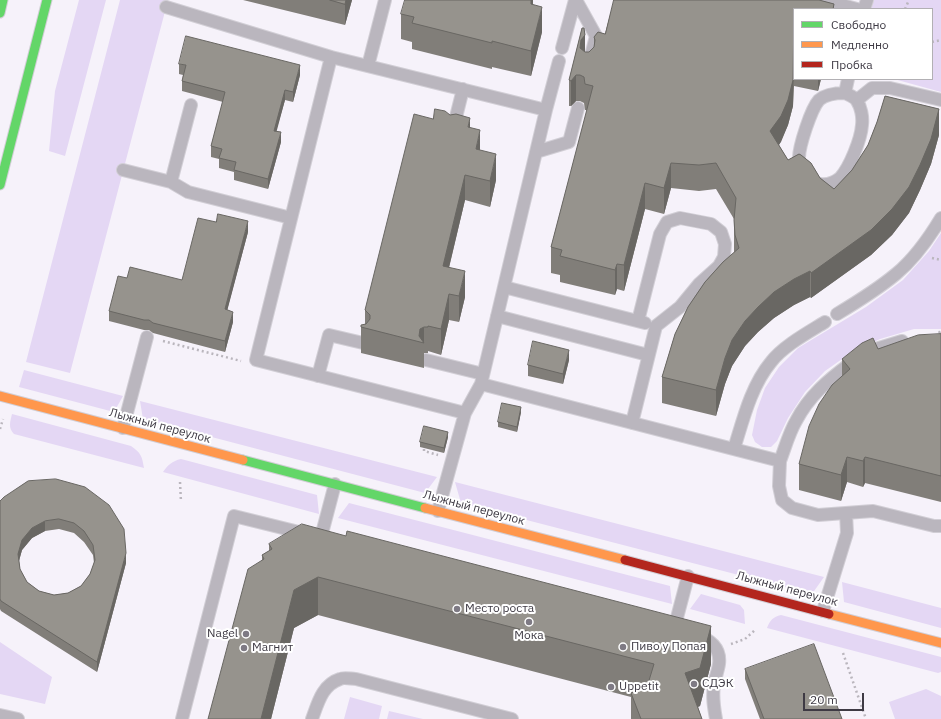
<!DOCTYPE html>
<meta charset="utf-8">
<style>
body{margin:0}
#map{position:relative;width:941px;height:719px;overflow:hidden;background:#f6f2fa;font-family:"IBM Plex Sans",sans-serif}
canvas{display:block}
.legend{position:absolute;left:793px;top:8px;width:140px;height:72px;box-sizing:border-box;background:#fff;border:1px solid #b2b0b4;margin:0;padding:5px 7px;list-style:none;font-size:12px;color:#3e3a44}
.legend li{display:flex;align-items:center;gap:8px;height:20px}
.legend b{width:20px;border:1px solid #b2b0b4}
.scale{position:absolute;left:803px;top:693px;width:61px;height:18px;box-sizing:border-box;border:2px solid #3e3a44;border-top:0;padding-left:5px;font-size:12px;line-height:14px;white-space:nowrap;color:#3e3a44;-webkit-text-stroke:3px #fff;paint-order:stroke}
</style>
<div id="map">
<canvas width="941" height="719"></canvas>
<ul class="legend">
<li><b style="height:5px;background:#63d668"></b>Свободно</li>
<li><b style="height:5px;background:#ff974d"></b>Медленно</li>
<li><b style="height:5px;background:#b3261e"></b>Пробка</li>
</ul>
<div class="scale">20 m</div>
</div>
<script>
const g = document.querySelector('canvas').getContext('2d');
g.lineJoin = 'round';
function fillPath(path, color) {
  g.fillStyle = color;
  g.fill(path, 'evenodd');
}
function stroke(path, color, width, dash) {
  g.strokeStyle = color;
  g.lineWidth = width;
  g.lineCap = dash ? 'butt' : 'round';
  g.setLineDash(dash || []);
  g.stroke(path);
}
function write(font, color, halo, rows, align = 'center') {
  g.font = font + ' "IBM Plex Sans",sans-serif';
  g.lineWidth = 4;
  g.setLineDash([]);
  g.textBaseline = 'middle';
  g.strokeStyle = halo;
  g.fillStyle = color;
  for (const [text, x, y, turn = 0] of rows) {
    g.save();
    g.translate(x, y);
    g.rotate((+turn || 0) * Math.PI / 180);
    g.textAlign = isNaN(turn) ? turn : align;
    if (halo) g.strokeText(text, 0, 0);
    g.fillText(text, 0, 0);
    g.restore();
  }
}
const green = new Path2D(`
 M79,0H106L65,156L49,151L55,91Z
 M120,0H168L70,373L26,362Z
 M874,0H941V92L894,79H932V9H871Z
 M941,233V329H914L880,339L852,352L825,371L805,392L788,418L777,441L771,447H762L755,442L752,435L757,410L765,388L779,367L798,348L866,307L903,280L929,251Z
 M24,370L123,396L114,412L19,387Z
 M140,401L437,477L425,493L143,419Z
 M12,414L131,446C141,453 142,456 144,468L14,434C8,428 10,422 12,414Z
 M181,459L317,495L319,514L163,472C168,465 172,461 181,459Z
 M455,482L824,577L812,594L461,503Z
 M349,503L670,586L672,604L338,518Z
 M842,582L941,608V628L844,602Z
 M701,594L740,605L744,610L745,624L690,609Z
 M781,615L941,657V672L938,673L767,628C770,620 773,617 781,615Z
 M0,642L52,677L45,704L0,694Z
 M926,689L941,696V719H895L889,702Z
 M350,697L382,706L379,719H344Z
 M389,711L423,719H387Z`);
const path = new Path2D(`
 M905,9L909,0
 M932,42L941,40
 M932,258L941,260
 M936,337L941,330
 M163,341L241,361
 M0,429L3,419
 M424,449V451L438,455
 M180,482L181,502
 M731,644L745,639L755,630
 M843,653L866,719`);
const lane = new Path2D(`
 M576,0L596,36L591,56
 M823,0L857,9
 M166,7L331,57
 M864,9L867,0
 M562,48L575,0
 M368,66L385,0
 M845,93C849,95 855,97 857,101C861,107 863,117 862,125C861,139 850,167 840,178C835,182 827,185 820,184C809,183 799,168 799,158C799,146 811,109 819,100C826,94 836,93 845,93Z
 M845,93L848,79
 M857,100L872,88H890L941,100
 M453,129L463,89
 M536,152L569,142L578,108
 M123,170L171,182L188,192L291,218
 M171,182L191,105
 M504,287L645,323
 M837,314C857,302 878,289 896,274C914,259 929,238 941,218
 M497,316L648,355
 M864,356L879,348L902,341
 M426,360L483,374
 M318,376L329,335L363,343
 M481,384L780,461L779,486L782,500L792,508L818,515L873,511L934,526H941
 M465,413L256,360L331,57L546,110
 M632,423L656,326L680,307L699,284L719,266L724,257L725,244L721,232L711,224L680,218L667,222L660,234L638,321
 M123,428L147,337
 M734,449C743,420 751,386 771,362C783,346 809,332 825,322
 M780,461C785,448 789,433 796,421C809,396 828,380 851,363
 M438,511L465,413L481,384L546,110L559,61
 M321,537L335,484
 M823,611L847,533L846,513
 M674,629L688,576
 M696,635C710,639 721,648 719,664C718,671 715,678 714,685C712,697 714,708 716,719
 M0,715L18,719
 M182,719L234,516L307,534
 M312,719C318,703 322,685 340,679C344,677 351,679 356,679L512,719`);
const fast = new Path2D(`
 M0,13L3,0
 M0,185L47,0
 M243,460L425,508`);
const slow = new Path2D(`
 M0,396L243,460
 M425,508L625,560
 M829,614L941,643`);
const jam = new Path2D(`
 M625,560L829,614`);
const wall = new Path2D(`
 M243,0H352L345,25Z
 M533,0V4L542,32L531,76L492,67V69L412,49V42L401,39V14Z
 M614,0H819L834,4V9H794V79H821L818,91L794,86L793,106L788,125L779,145L788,160L799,154L801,155L811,163L820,178L834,189L852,170L868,145L877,122L885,96L939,109V135L931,164L920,190L909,213L892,235L871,255L811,298L810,297L794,305L774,318L758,332L745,346L732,366L725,384L716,416L662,403V377L675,334L688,307L705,282L723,262L734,253V219L716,189L699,191L671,188L664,214L645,209L624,291L617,289L615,295L560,282V275L551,273V247L587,110H585L584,103L580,101H576L571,106H569V80L582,28H584L585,35V52H589L594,48V37L598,32L605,34Z
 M179,64L300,75L293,102L285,100L276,131L281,142L268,189L234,180V172L219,168V159L211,157V146L223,102L182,91V81L183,75L179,74Z
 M450,115L470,128L480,150L496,180L490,207L465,200L449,268L465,297L459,322L449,320L441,355L428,351V353H424V368L361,353V327L365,324V310L433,119Z
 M248,232L227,310L233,322L225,352L153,333L149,330H144L109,321V311L182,280Z
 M941,334V502L865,483L863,487L847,482L841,501L799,490V464L842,376V359L878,349Z
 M569,360L563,384L528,376V365Z
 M521,412L517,432L498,427V422Z
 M448,437L444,453L420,447V442Z
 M28,481L126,563L97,672L1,611L0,609V501ZM59,529L74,533L84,542L93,555L94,563L90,574L81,586L68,593L54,595L39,591L27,582L20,569L19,561L22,550L32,538L45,531Z
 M269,544L711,664L700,706L698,707L702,719H631V697L318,615L294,628L271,719H208L262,561V555L269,551Z
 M745,669L842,719H760L745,679Z`);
const shadedWall = new Path2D(`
 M346,0H352L345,25V4Z
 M531,0H533V9L531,4Z
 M542,7V32L531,76V51Z
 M585,35V60L580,48L581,40Z
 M794,60L793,106L788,125L781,142L770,157V131Z
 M300,65V75L293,102V92Z
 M576,75V101L571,106V81Z
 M818,79H821L818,91Z
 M285,90V100L274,141V131Z
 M939,109V135L931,164L920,190L909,213L892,235L871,255L811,298V273Z
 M470,118V143L468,127Z
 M480,130V156L476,149Z
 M281,132V142L268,189V179Z
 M496,154V180L490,207V181Z
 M671,163V188L664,214V188Z
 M465,175V200L443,292V266Z
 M645,183V209L624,291V265Z
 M248,221V232L225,319V309Z
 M617,264V289L615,295V270Z
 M465,271V297L459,322V296Z
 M810,271V297L794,305L774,318L758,332L745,346L732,366L725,384L716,416V390L725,358L732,340L745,321L758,307L774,292L794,279Z
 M449,294V320L441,355V329Z
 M233,312V322L225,352V341Z
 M424,327V343L419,336L420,329Z
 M569,350V360L563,384V374Z
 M521,407V412L517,432V427Z
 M448,432V437L444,453V448Z
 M847,457V482L841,501V475Z
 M865,457V483L863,487V461Z
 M45,521V531L32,538L22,550L18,564V554L22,540L32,528Z
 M126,553V563L97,672V662Z
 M318,577V615L294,628L271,719H261L294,590Z
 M711,626V664L700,706L685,711V673Z`);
const building = new Path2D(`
 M330,0H346L345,4Z
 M405,0H531V4L542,7L531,51L492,41V43L412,23L414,17L401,14Z
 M614,0H819L834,4L833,9H794L793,80L788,100L781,116L770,131L788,160L799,154L801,155L811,163L820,178L834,189L852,170L868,145L877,122L885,96L939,109L931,139L920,165L909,187L892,209L871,230L811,273L810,271L794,279L774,292L758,307L745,321L732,340L725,358L716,390L662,377L675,334L688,307L705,282L723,262L739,248L735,235L734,220L736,198L716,163L699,165L671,163L664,188L645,183L624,265L617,264L615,270L560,256L562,250L551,247L593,86L585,84L584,77L580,75H576L571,81L569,80L582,28H584L585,35L581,40L580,48L585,52H589L594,47L595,40L594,37L598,32L605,34Z
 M186,36L300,65L293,92L285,90L274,131L281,132L268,179L234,170L236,162L219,158L222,149L211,146L225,92L182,81L186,65L179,64Z
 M435,109L445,111L450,115L456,114L470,118L468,127L480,130L476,149L496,154L490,181L465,175L443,266L465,271L459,296L449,294L441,329L428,326V327H424L420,329L419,336L424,343L361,327V325L366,324L370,319V315L365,310L414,114L433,119Z
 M218,214L248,221L225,309L233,312L225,341L153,323L149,320H144L109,311L118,276L127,278L130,267L182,280L198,218L216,222Z
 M941,334V476L865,457L863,461L847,457L841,475L799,464L809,426L819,404L832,385L850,369L842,359L862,343L873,338L878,349L918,335Z
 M533,341L569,350L563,374L528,365Z
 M502,403L521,407L517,427L498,422Z
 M424,426L448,432L444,448L420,442Z
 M56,479L85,487L109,505L124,529L126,553L97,662L1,601L0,599V501L4,497L28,481ZM59,519L74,523L84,531L93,545L95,560L90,574L81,586L68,593L54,595L39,591L27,582L20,569L18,554L22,540L32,528L45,521Z
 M302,524L346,536L347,531L711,626L700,668L685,673L702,719H641L631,693L647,687L654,664L318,577L294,590L261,719H208L248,569L264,559L262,555L272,549L269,544Z
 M814,644L842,719H764L745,669Z`);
const markers = [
 [457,609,4,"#7e7a84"],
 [529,622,4,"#7e7a84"],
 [246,634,4,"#7e7a84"],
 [623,647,4,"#7e7a84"],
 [244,648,4,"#7e7a84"],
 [694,684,4,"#7e7a84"],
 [611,687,4,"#7e7a84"]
];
const streetNames = [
 ["Лыжный переулок",160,426,15],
 ["Лыжный переулок",474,508,15],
 ["Лыжный переулок",787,589,15]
];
const poiNames = [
 ["Место роста",465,609],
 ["Nagel",238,634,"right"],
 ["Мока",529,636,"center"],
 ["Пиво у Попая",631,647],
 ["Магнит",252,648],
 ["СДЭК",702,684],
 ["Uppetit",619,687]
];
fillPath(green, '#e4d7f4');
stroke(lane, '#d1ced5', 14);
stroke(fast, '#d1ced5', 11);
stroke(slow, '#d1ced5', 11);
stroke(jam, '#d1ced5', 11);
stroke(path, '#bab6bd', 2.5, [2, 3]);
stroke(lane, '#bab6be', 12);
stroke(fast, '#63d668', 9);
stroke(slow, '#ff974d', 9);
stroke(jam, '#b3261e', 9);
fillPath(wall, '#817e79');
fillPath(shadedWall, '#696763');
fillPath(building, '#96938d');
stroke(building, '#696763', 1);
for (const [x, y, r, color] of markers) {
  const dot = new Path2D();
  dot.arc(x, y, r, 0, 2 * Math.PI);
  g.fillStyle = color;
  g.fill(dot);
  stroke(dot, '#fff', 1.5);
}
write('12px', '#3e3a44', '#fff', streetNames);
write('12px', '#3e3a44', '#fff', poiNames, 'left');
</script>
